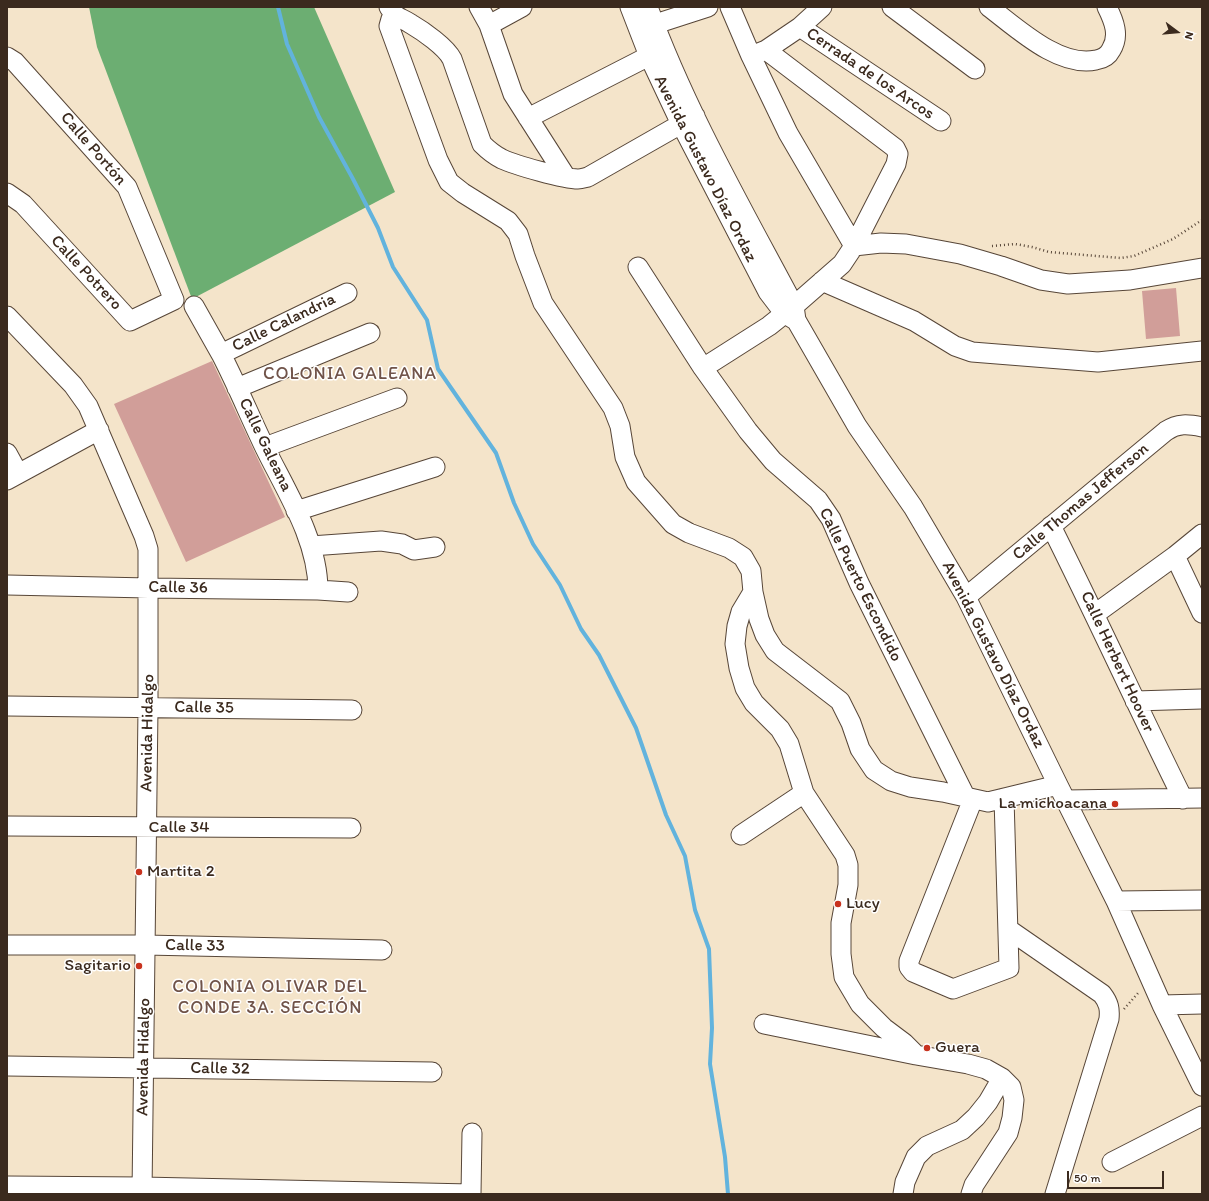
<!DOCTYPE html>
<meta charset="utf-8">
<style>
body{margin:0}
#map{position:relative;width:1209px;height:1201px;overflow:hidden;background:#f4e4ca;font-family:Itim,sans-serif}
canvas{display:block}
.frame{position:absolute;inset:0;border:8px solid #3b2a1e;pointer-events:none}
.north{position:absolute;left:1157px;top:12px;width:40px;height:40px;-webkit-text-stroke:3px #fff;paint-order:stroke;rotate:106deg;font-size:11px;font-weight:700;line-height:16px;text-align:center;color:#3b2a1e}
.north::after{content:'';display:block;margin:auto;width:14px;height:18px;background:#3b2a1e;clip-path:polygon(50% 0,100% 100%,50% 72%,0 100%)}
.scale{position:absolute;left:1067px;top:1171px;width:97px;height:18px;box-sizing:border-box;border:2px solid #3b2a1e;border-top:0;padding-left:5px;font-size:12px;line-height:14px;white-space:nowrap;color:#3b2a1e;-webkit-text-stroke:3px #fff;paint-order:stroke}
</style>
<div id="map">
<canvas width="1209" height="1201"></canvas>
<div class="frame"></div>
<div class="north">N</div>
<div class="scale">50 m</div>
</div>
<script>
const g = document.querySelector('canvas').getContext('2d');
g.lineJoin = 'round';
function fillPath(path, color) {
  g.fillStyle = color;
  g.fill(path, 'evenodd');
}
function stroke(path, color, width, dash) {
  g.strokeStyle = color;
  g.lineWidth = width;
  g.lineCap = dash ? 'butt' : 'round';
  g.setLineDash(dash || []);
  g.stroke(path);
}
function write(font, color, halo, rows, align = 'center') {
  g.font = font + ' Itim,sans-serif';
  g.lineWidth = 3;
  g.setLineDash([]);
  g.textBaseline = 'middle';
  g.strokeStyle = halo;
  g.fillStyle = color;
  for (const [text, x, y, turn = 0] of rows) {
    g.save();
    g.translate(x, y);
    g.rotate((+turn || 0) * Math.PI / 180);
    g.textAlign = isNaN(turn) ? turn : align;
    if (halo) g.strokeText(text, 0, 0);
    g.fillText(text, 0, 0);
    g.restore();
  }
}
const forest = new Path2D(`
 M89,7H314L395,192L192,299L97,47Z`);
const stream = new Path2D(`
 M278,7L287,44L319,117L353,179L378,228L393,267L427,320L438,369L496,453L514,503L533,544L560,585L581,629L599,655L636,728L666,815L685,856L695,910L709,949L712,1028L710,1064L725,1157L728,1194`);
const building = new Path2D(`
 M1176,288L1180,336L1146,339L1142,291Z
 M212,361L285,517L186,562L114,404Z`);
const path = new Path2D(`
 M992,246L1015,244L1032,247L1049,252L1121,258L1134,256L1173,239L1202,220
 M1124,1009L1139,992`);
const minor = new Path2D(`
 M389,7C398,20 399,16 411,24C423,31 446,47 452,59L482,144C488,150 494,155 502,159C515,165 564,179 578,179C581,179 584,178 588,177L695,116
 M479,7L489,25L513,94L566,177
 M630,7L649,56L681,124L768,292L784,313L795,320
 M648,7C686,111 742,208 794,306L796,320L857,426L913,507L966,597L1058,785L1116,901L1162,1005L1202,1086
 M730,7L751,56L788,133L854,246
 M892,7L975,69
 M989,7C1017,28 1059,68 1096,60C1102,59 1108,56 1111,50C1120,36 1114,21 1107,7
 M396,17L391,19L389,26L438,160L449,182L463,193L508,221L518,234L525,256L543,303L613,408L620,426L625,457L636,482L673,524L689,533L729,548L743,557L751,571L753,592L759,619L765,635L775,651L840,701L851,723L860,749L874,770L891,781L910,787L943,792L988,802L1058,785
 M489,25L522,7
 M800,27L941,121
 M643,28L708,7
 M766,50L800,27L822,7
 M7,57L15,62L127,187L174,300L130,321L23,204L7,193
 M528,118L649,56L661,54
 M854,246L881,243L906,244L960,254L1001,266L1041,280L1068,284L1130,280L1202,268
 M638,267L703,368L748,431L773,461L818,500L831,519L859,583L965,796
 M822,281L914,321L955,346L972,352L1098,362L1202,351
 M194,306C203,322 212,338 221,354C237,385 250,417 265,448C286,491 318,540 318,590
 M7,316L73,385L88,406L144,536L148,549V708L142,1194
 M221,354L347,293
 M703,368L769,326L794,306L842,264L854,246L896,164L898,154L895,148L766,50L751,56
 M237,388L370,333
 M265,447L397,398
 M7,453L18,473
 M7,480L99,430
 M296,511L435,467
 M1051,526C1096,616 1138,708 1183,799
 M311,546L381,541L402,544L414,550L435,547
 M1175,556L1202,613
 M7,585L149,588L318,590L348,592
 M753,592L741,612L737,626L735,644L739,668L745,688L754,703L780,729L789,744L804,793L845,855L848,865V885L841,923V954L844,977L860,1004L884,1028L904,1043L916,1055
 M966,597L1166,431C1178,423 1188,424 1202,427
 M1095,614L1175,556L1202,534
 M1135,701L1202,699
 M7,706L352,710
 M973,799L909,961V967L913,972L953,989L1009,968L1004,798
 M1065,800L1202,798
 M7,826L351,828
 M741,835L804,793
 M1116,901L1202,900
 M1008,929L1102,994C1109,1003 1110,1009 1109,1019L1055,1194
 M7,945H145L382,950
 M1162,1005L1202,1004
 M764,1024L916,1055L968,1064L986,1069L1002,1078L1011,1087L1014,1100L1012,1118L1008,1133L974,1185L971,1194
 M7,1066L432,1072
 M1112,1162L1202,1116
 M7,1186L142,1187L471,1194
 M471,1194L472,1133
 M903,1194L905,1182L916,1157L927,1146L962,1130L976,1117L988,1102L1002,1078`);
const markers = [
 [1115,804,4,"#c8321e"],
 [139,872,4,"#c8321e"],
 [838,904,4,"#c8321e"],
 [139,966,4,"#c8321e"],
 [927,1048,4,"#c8321e"]
];
const streetNames = [
 ["Cerrada de los Arcos",870,74,34],
 ["Calle Portón",93,149,49],
 ["Avenida Gustavo Díaz Ordaz",705,169,63],
 ["Calle Potrero",86,273,47],
 ["Calle Calandria",284,323,-26],
 ["Calle Galeana",265,445,64],
 ["Calle Thomas Jefferson",1081,502,-40],
 ["Calle Puerto Escondido",860,585,64],
 ["Calle 36",178,588,1],
 ["Avenida Gustavo Díaz Ordaz",993,655,63],
 ["Calle Herbert Hoover",1117,662,65],
 ["Calle 35",204,708,1],
 ["Avenida Hidalgo",148,733,-89],
 ["Calle 34",179,828],
 ["Calle 33",195,946,1],
 ["Avenida Hidalgo",144,1057,-89],
 ["Calle 32",220,1069,1]
];
const poiNames = [
 ["La michoacana",1107,804,"right"],
 ["Martita 2",147,872],
 ["Lucy",846,904],
 ["Sagitario",131,966,"right"],
 ["Guera",935,1048]
];
const neighbourhoodNames = [
 ["COLONIA GALEANA",350,374],
 ["COLONIA OLIVAR DEL",270,987],
 ["CONDE 3A. SECCIÓN",270,1008]
];
fillPath(forest, '#6cae72');
stroke(stream, '#62b3dd', 4);
fillPath(building, '#d19e99');
stroke(minor, '#574638', 21);
stroke(path, '#574638', 2.5, [1, 3]);
stroke(minor, '#fff', 19);
for (const [x, y, r, color] of markers) {
  const dot = new Path2D();
  dot.arc(x, y, r, 0, 2 * Math.PI);
  g.fillStyle = color;
  g.fill(dot);
  stroke(dot, '#fff', 1.5);
}
write('17px', '#3b2a1e', '#fff', streetNames);
write('17px', '#3b2a1e', '#fff', poiNames, 'left');
g.letterSpacing = '1px';
write('18px', '#705349', '#fff', neighbourhoodNames);
g.letterSpacing = '0px';
</script>
